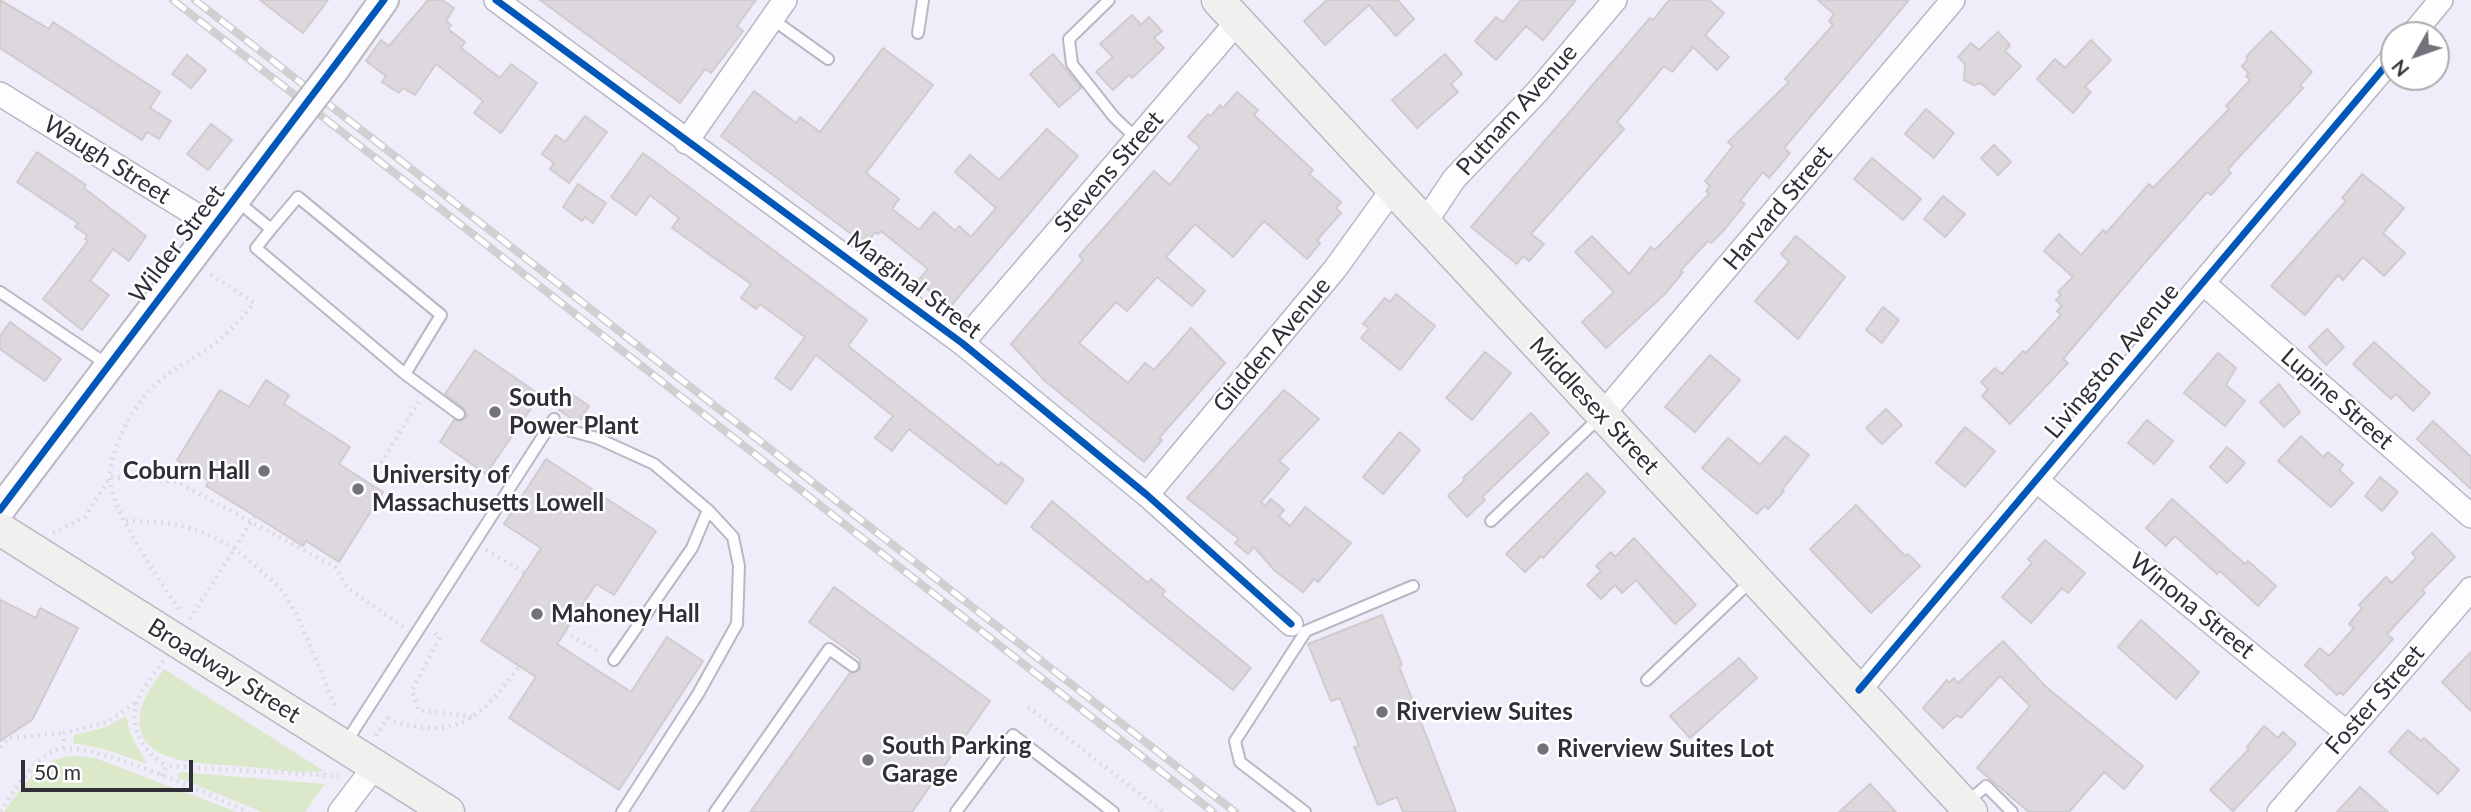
<!DOCTYPE html>
<style>
body{margin:0}
#map{position:relative;width:2471px;height:812px;overflow:hidden;background:#efedfa;font-family:Lato,sans-serif}
canvas{display:block}
.north{position:absolute;left:2380px;top:21px;width:70px;height:70px;box-sizing:border-box;background:#fff;border:2px solid #acacaf;border-radius:50%;rotate:230deg;font-size:19px;font-weight:700;line-height:28px;text-align:center;color:#302f38}
.north::after{content:'';display:block;margin:auto;width:24px;height:32px;background:#73727c;clip-path:polygon(50% 0,100% 100%,50% 72%,0 100%)}
.scale{position:absolute;left:21px;top:760px;width:172px;height:32px;box-sizing:border-box;border:4px solid #302f38;border-top:0;padding-left:9px;font-size:21px;line-height:24px;white-space:nowrap;color:#302f38;-webkit-text-stroke:5px #fff;paint-order:stroke}
</style>
<div id="map">
<canvas width="2471" height="812"></canvas>
<div class="north">N</div>
<div class="scale">50 m</div>
</div>
<script>
const g = document.querySelector('canvas').getContext('2d');
g.lineJoin = 'round';
function fillPath(path, color) {
  g.fillStyle = color;
  g.fill(path, 'evenodd');
}
function stroke(path, color, width, dash) {
  g.strokeStyle = color;
  g.lineWidth = width;
  g.lineCap = dash ? 'butt' : 'round';
  g.setLineDash(dash || []);
  g.stroke(path);
}
function write(font, color, halo, rows, align = 'center') {
  g.font = font + ' Lato,sans-serif';
  g.lineWidth = 5;
  g.setLineDash([]);
  g.textBaseline = 'middle';
  g.strokeStyle = halo;
  g.fillStyle = color;
  for (const [text, x, y, turn = 0] of rows) {
    g.save();
    g.translate(x, y);
    g.rotate((+turn || 0) * Math.PI / 180);
    g.textAlign = isNaN(turn) ? turn : align;
    if (halo) g.strokeText(text, 0, 0);
    g.fillText(text, 0, 0);
    g.restore();
  }
}
const green = new Path2D(`
 M164,669L324,771C296,774 266,768 238,766C201,763 125,765 142,706C146,693 156,680 164,669Z
 M126,716L131,735L147,764L104,749L73,743L74,735L103,728Z
 M71,756L95,758L237,812H4C22,787 39,760 71,756Z
 M181,772L325,784L305,812H262L179,778L177,775Z`);
const building = new Path2D(`
 M0,0L49,29L53,22L160,92L150,108L171,121L159,139L147,132L142,140L0,48Z
 M260,0H328L303,33Z
 M428,0H442L454,8L446,21L451,25L448,29L465,42L461,48L500,78L511,64L537,83L501,133L474,113L483,101L436,64L415,95L403,88L399,93L382,82L386,76L366,61L381,40L389,46Z
 M540,0H756L737,26L743,31L711,73L705,69L680,103Z
 M1327,0H1398L1414,19L1396,36L1369,5L1325,45L1304,21Z
 M1521,0H1576L1543,40L1526,26L1496,60L1475,41L1496,17L1503,22Z
 M1669,0H1709L1724,13L1705,35L1729,57L1717,70L1693,47L1672,72L1664,66L1617,122L1624,129L1531,234L1544,244L1529,261L1523,256L1517,264L1471,227L1650,18L1653,20Z
 M1818,0H1909L1784,148L1790,153L1769,178L1763,172L1740,201L1745,204L1725,229L1711,243L1708,241L1680,271L1683,272L1665,294L1606,348L1582,322L1614,292L1575,252L1592,236L1629,274L1651,247L1655,250L1709,194L1706,191L1710,186L1705,181L1733,146L1728,142L1789,82L1785,79L1833,25L1829,21L1834,14Z
 M1132,15L1141,25L1149,17L1162,31L1154,38L1164,48L1132,78L1129,75L1113,90L1096,72L1113,57L1100,44Z
 M2271,31L2312,72L2300,85L2303,88L2228,169L2231,173L2211,195L2207,192L2143,265L2063,359L2068,363L2010,424L1982,396L1988,389L1981,382L1995,368L2002,374L2023,351L2026,353L2061,315L2057,311L2062,306L2056,300L2061,295L2058,292L2073,277L2044,251L2059,234L2081,255L2103,230L2106,233L2149,184L2153,188L2229,109L2226,106L2250,80L2246,76L2249,74L2242,66L2248,59L2246,57Z
 M1998,32L2010,45L2005,51L2021,66L1994,95L1981,83L1974,85L1964,80L1965,64L1958,57L1971,43L1979,50Z
 M2091,40L2111,60L2085,87L2091,92L2073,113L2037,79L2055,59L2065,68Z
 M883,48L933,85L866,173L899,199L892,209L919,230L934,212L955,231L959,226L971,237L996,208L955,172L970,155L999,180L1047,129L1078,156L949,308L918,281L928,269L881,231L878,234L875,232L866,245L721,136L754,91L796,123L800,117L820,132Z
 M1053,54L1081,88L1059,107L1030,74Z
 M1445,54L1462,74L1451,84L1458,92L1417,128L1392,100Z
 M187,55L206,70L191,88L172,74Z
 M1237,92L1258,110L1254,115L1313,170L1309,174L1341,202L1336,208L1341,213L1317,240L1320,243L1307,259L1264,221L1233,257L1195,224L1166,257L1205,291L1192,306L1157,277L1127,311L1116,302L1079,343L1128,383L1145,363L1154,370L1191,328L1225,363L1159,438L1162,440L1144,462L1045,381L1011,344L1083,260L1079,256L1154,171L1170,185L1200,147L1188,137L1208,114L1211,116L1220,105L1223,108Z
 M1926,109L1954,133L1934,158L1905,134Z
 M585,116L607,132L569,183L550,169L554,163L542,154L556,135L565,142Z
 M211,124L232,140L208,170L187,154Z
 M1994,145L2011,162L1998,175L1981,158Z
 M37,152L86,185L84,188L146,236L129,261L113,249L90,281L109,295L82,330L43,299L88,241L85,239L87,235L75,227L78,223L17,182Z
 M643,153L867,320L848,346L999,466L1001,462L1024,480L1006,504L909,429L892,451L875,438L893,416L816,355L791,390L775,378L805,337L760,304L756,309L741,298L751,284L672,228L679,218L650,195L636,215L611,197Z
 M1872,158L1921,199L1903,220L1854,179Z
 M2362,174L2404,208L2383,233L2405,253L2384,276L2363,257L2343,280L2338,275L2305,315L2271,286L2346,201L2342,198Z
 M578,184L606,203L593,223L585,217L582,221L563,207Z
 M1943,196L1965,214L1945,237L1924,219Z
 M1796,236L1845,277L1798,339L1755,301L1789,262L1781,254Z
 M1396,294L1435,326L1400,370L1361,338L1369,328L1363,324L1385,298L1390,302Z
 M1883,307L1899,320L1882,343L1866,330Z
 M10,322L61,359L45,381L0,349V336Z
 M2327,329L2344,347L2326,365L2309,347Z
 M2374,342L2430,393L2413,411L2396,394L2391,399L2353,364Z
 M475,350L540,395L486,474L440,442L454,420L461,421L467,416L464,408L445,394Z
 M1485,352L1511,373L1472,420L1446,398Z
 M2218,353L2236,368L2226,385L2245,401L2225,426L2184,393Z
 M1710,355L1740,380L1695,432L1665,407Z
 M266,380L289,395L284,404L350,447L339,464L383,492L339,562L306,541L303,546L255,516L206,486L209,481L177,460L220,390L249,407Z
 M2279,384L2300,412L2284,427L2260,402Z
 M1284,390L1319,419L1279,461L1289,469L1261,502L1265,506L1271,499L1284,510L1279,516L1290,526L1305,507L1351,543L1318,582L1314,579L1303,592L1275,571L1254,547L1248,554L1235,543L1239,539L1187,498Z
 M570,393L589,406L578,423L559,410Z
 M1886,409L1902,425L1882,444L1866,428Z
 M1531,413L1549,433L1482,497L1485,500L1467,517L1448,496L1465,480L1463,478Z
 M2147,420L2173,441L2154,464L2128,443Z
 M2433,421L2471,457V489L2417,439Z
 M1965,427L1995,451L1965,487L1936,463Z
 M1400,432L1420,450L1383,494L1363,477Z
 M1785,436L1809,455L1782,490L1784,491L1768,509L1764,506L1757,514L1702,468L1728,438L1760,465Z
 M2301,436L2323,457L2328,452L2343,465L2339,470L2353,483L2331,507L2278,461Z
 M2227,447L2245,463L2227,483L2210,467Z
 M546,459L656,531L614,595L596,584L557,644L631,692L667,637L703,661L619,790L509,718L536,677L481,641L541,548L504,524Z
 M1587,473L1605,492L1543,558L1541,556L1525,572L1506,554Z
 M2380,477L2398,492L2382,511L2365,496Z
 M2172,499L2245,564L2248,561L2276,586L2258,606L2220,571L2217,574L2175,536L2166,546L2146,528Z
 M1052,501L1148,583L1151,579L1165,591L1162,595L1251,668L1233,690L1031,527Z
 M1856,505L1905,556L1908,554L1920,566L1871,613L1810,549Z
 M2432,533L2455,557L2422,590L2425,593L2387,634L2393,639L2343,695L2340,692L2337,695L2305,665L2320,648L2329,656L2354,628L2349,624L2362,608L2359,605L2386,577L2392,583L2416,558L2412,553Z
 M1634,538L1696,605L1675,624L1636,580L1622,593L1615,585L1601,599L1587,585L1601,571L1596,566L1611,552L1615,557Z
 M2045,540L2085,573L2068,593L2062,588L2031,623L2002,597L2032,563L2028,559Z
 M834,587L990,701L912,812H750L850,673L860,670V659L809,622Z
 M0,600L36,618L40,608L78,628L32,720L0,741Z
 M1382,615L1402,665L1399,666L1456,812H1403L1397,797L1378,805L1354,747L1359,746L1340,698L1331,701L1308,644Z
 M2141,620L2199,672L2176,699L2118,647Z
 M2003,641L2046,687L2143,766L2124,789L2104,772L2069,812H2029L1977,768L2030,706L2000,676L1961,718L1957,715L1943,728L1923,708L1947,680L1949,683L1954,678L1958,683Z
 M2471,652V711L2442,682Z
 M1739,658L1757,678L1690,738L1670,716Z
 M2264,726L2278,738L2283,732L2296,744L2233,811L2210,790L2249,749L2247,747Z
 M2408,730L2421,741L2424,738L2459,770L2438,794L2389,752Z
 M1870,784L1896,812H1839Z
 M2360,787L2388,812H2337Z`);
const path = new Path2D(`
 M381,463L419,401
 M126,521C180,520 223,533 262,572C270,579 280,586 285,595C305,627 320,672 336,708
 M53,533L85,517L110,477L177,482L335,567L348,588L403,627
 M486,550L525,573
 M179,609C160,581 110,510 110,477C110,447 135,403 156,384C172,369 191,360 209,348C227,335 240,320 254,303L210,274
 M190,619L255,516
 M565,632L601,653
 M435,633L440,637L412,690L418,710L475,717
 M163,661C155,673 144,686 138,700C127,726 144,753 167,766
 M1028,707L1163,812
 M376,736L388,718C401,725 415,727 430,728C474,730 495,697 520,666
 M0,747L8,738L64,733
 M63,748L64,733L108,722L137,701
 M162,776L167,766L339,776
 M0,811C14,792 32,761 54,751C85,736 214,797 248,812`);
const service = new Path2D(`
 M1109,0L1069,39L1072,64L1114,117L1137,139
 M772,19L828,59
 M918,33L923,0
 M237,201L271,229L256,248L405,374L441,315L298,197L271,229
 M0,292L108,365
 M405,374L459,414
 M550,425L597,438L654,464L708,510L692,548L614,660
 M1491,521L1600,417
 M1647,680L1752,580
 M345,744L554,419
 M1966,803L1986,786L2012,812
 M622,812L698,694L737,624L739,566L733,537L708,510
 M715,812L829,649L853,666
 M956,812L1013,735L1113,812
 M1305,812L1240,762L1235,741L1306,631L1413,586`);
const minor = new Path2D(`
 M496,0L962,343L1147,495L1291,624
 M2412,35L2441,0
 M0,94L214,226
 M686,142L785,0
 M1424,224L1454,179L1537,92L1615,0
 M2203,283L2471,516
 M962,343L1238,21
 M1602,415L1953,0
 M2036,480L2347,733
 M1147,495L1335,269L1392,190
 M1859,690L2394,56
 M340,812L375,766
 M2279,812L2471,589`);
const tertiary = new Path2D(`
 M335,69L384,0
 M0,510L279,142`);
const secondary = new Path2D(`
 M1218,0L1971,812
 M0,529L448,812`);
const rail = new Path2D(`
 M173,0L1213,812
 M195,0L1235,812`);
const tertiaryBridge = new Path2D(`
 M279,142L335,69`);
const cycleway = new Path2D(`
 M496,0L962,343L1147,495L1291,624
 M0,510L384,0
 M1859,690L2394,56`);
const markers = [
 [495,412,7,"#73727c"],
 [264,471,7,"#73727c"],
 [358,489,7,"#73727c"],
 [537,614,7,"#73727c"],
 [1382,712,7,"#73727c"],
 [1543,749,7,"#73727c"],
 [868,760,7,"#73727c"]
];
const streetNames = [
 ["Putnam Avenue",1517,110,-48],
 ["Waugh Street",107,160,32],
 ["Stevens Street",1109,172,-49],
 ["Harvard Street",1778,208,-50],
 ["Wilder Street",177,244,-53],
 ["Marginal Street",914,285,37],
 ["Glidden Avenue",1272,345,-50],
 ["Livingston Avenue",2112,361,-50],
 ["Lupine Street",2337,399,41],
 ["Middlesex Street",1594,406,47],
 ["Winona Street",2192,606,39],
 ["Broadway Street",224,671,32],
 ["Foster Street",2375,700,-49]
];
const poiNames = [
 ["South",509,398],
 ["Power Plant",509,426],
 ["Coburn Hall",250,471,"right"],
 ["University of",372,475],
 ["Massachusetts Lowell",372,503],
 ["Mahoney Hall",551,614],
 ["Riverview Suites",1396,712],
 ["South Parking",882,746],
 ["Garage",882,774],
 ["Riverview Suites Lot",1557,749]
];
fillPath(green, '#dbe9ca');
fillPath(building, '#ddd8dd');
stroke(building, '#d1cbd0', 2);
stroke(service, '#b9b7c1', 14);
stroke(minor, '#b9b7c1', 26);
stroke(tertiary, '#b9b7c1', 32);
stroke(secondary, '#b9b7c1', 35);
stroke(path, '#dbdade', 4.5, [2, 5]);
stroke(service, '#fdfcfe', 10);
stroke(minor, '#fdfcfe', 23);
stroke(tertiary, '#fdfcfe', 28);
stroke(secondary, '#f0f0ef', 32);
stroke(rail, '#d0cfd2', 8);
stroke(rail, '#fff', 5, [16]);
stroke(tertiaryBridge, '#b9b7c1', 32, []);
stroke(tertiaryBridge, '#fdfcfe', 28);
stroke(cycleway, '#0057b8', 7);
for (const [x, y, r, color] of markers) {
  const dot = new Path2D();
  dot.arc(x, y, r, 0, 2 * Math.PI);
  g.fillStyle = color;
  g.fill(dot);
  stroke(dot, '#fff', 2.5);
}
write('24px', '#302f38', '#fff', streetNames);
write('bold 24px', '#302f38', '#fff', poiNames, 'left');
</script>
